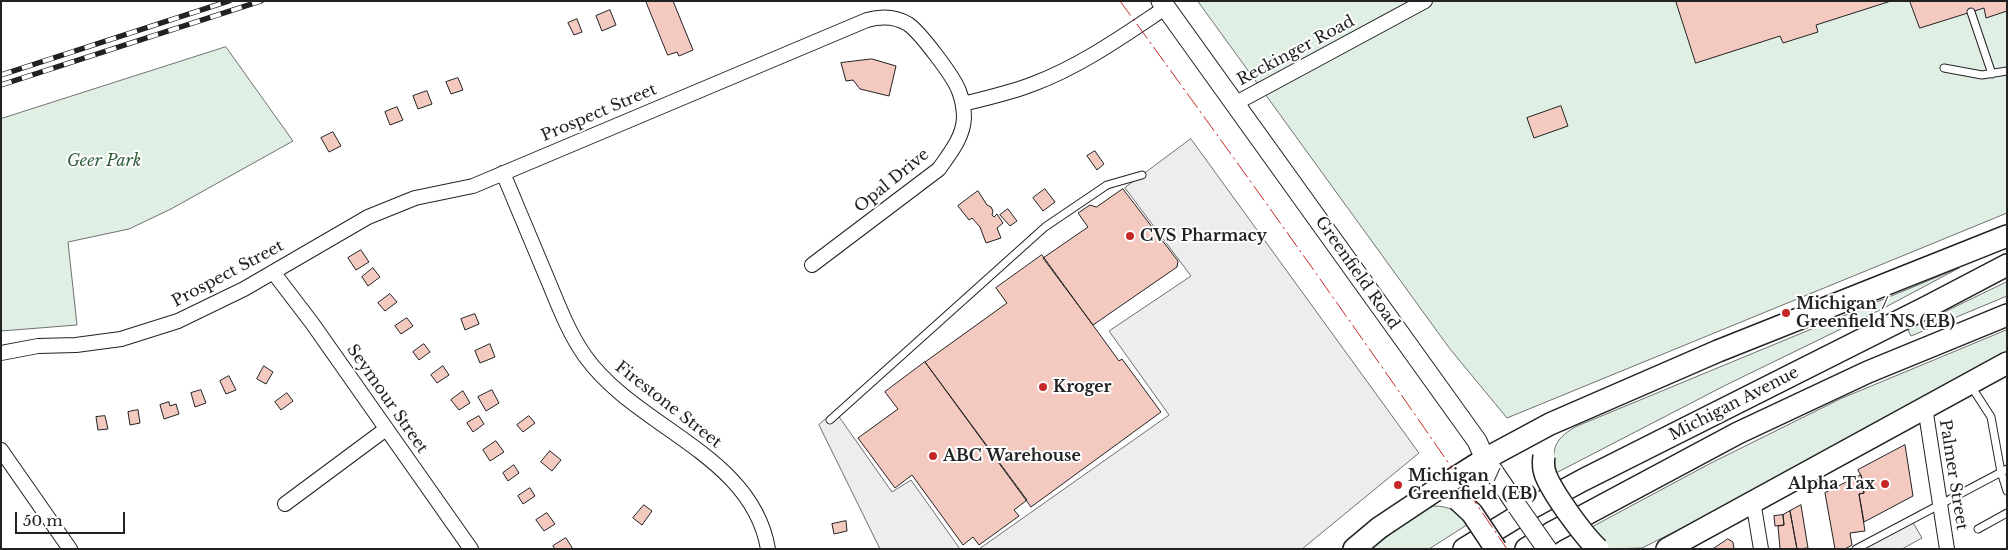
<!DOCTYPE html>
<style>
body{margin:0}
#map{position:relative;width:2008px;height:550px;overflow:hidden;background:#fff;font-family:"Libre Baskerville",serif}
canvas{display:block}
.frame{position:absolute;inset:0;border:2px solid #222;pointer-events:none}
.scale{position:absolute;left:15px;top:512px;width:110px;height:22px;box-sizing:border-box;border:2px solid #222;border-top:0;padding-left:6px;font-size:15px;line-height:18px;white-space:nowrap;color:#222;-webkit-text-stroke:4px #fff;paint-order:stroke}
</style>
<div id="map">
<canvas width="2008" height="550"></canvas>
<div class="frame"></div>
<div class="scale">50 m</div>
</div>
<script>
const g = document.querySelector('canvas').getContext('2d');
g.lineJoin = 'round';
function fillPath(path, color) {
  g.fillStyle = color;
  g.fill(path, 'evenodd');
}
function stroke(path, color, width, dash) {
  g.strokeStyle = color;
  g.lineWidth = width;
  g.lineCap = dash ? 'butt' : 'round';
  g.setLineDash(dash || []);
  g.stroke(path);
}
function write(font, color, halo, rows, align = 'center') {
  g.font = font + ' "Libre Baskerville",serif';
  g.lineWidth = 4;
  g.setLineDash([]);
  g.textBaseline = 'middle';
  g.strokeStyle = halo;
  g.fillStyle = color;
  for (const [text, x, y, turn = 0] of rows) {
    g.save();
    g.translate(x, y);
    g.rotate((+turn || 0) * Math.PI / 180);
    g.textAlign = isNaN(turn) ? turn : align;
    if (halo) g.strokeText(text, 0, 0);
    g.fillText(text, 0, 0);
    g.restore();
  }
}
const green = new Path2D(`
 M1198,1H2007V213L1507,418L1450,349Z
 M226,47L293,141L171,209L129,229L68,242L77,325L1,331V119Z
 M1959,268L1882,309L1726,385L1554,474C1553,449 1552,441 1575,427Z
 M2007,282V296L1911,336L1908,330Z
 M2007,330V353L1682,528L1642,548L1609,549L1605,547L1588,529L1711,463L1840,399Z
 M1434,506C1450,506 1458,512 1470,523L1429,549H1371L1414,516Z`);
const parking = new Path2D(`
 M1191,139L1419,453L1302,549H979L1169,415L1109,331L1191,276L1125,188Z
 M835,411L892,492L911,480L960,549H880L819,425Z
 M1911,519L1922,538L1902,549H1856Z`);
const building = new Path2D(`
 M646,1H673L693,50L679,56L677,52L668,55Z
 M1676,1H1891L1816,25L1818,32L1783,43L1780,36L1696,63Z
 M1910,1H2007V11L1986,18L1984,8L1920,28Z
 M610,10L616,25L602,31L596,16Z
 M577,19L582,32L574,35L568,23Z
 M872,59L896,66L889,96L860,89L853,80L846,81L841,63Z
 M458,78L463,90L451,94L446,82Z
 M427,91L432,104L418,109L413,96Z
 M1561,106L1568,126L1534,138L1527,118Z
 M397,107L403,120L390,125L385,112Z
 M333,132L341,146L329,152L321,138Z
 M1095,151L1104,164L1097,170L1087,156Z
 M1045,189L1055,202L1043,211L1033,198Z
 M1123,189L1178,261L1177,267L1093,325L1043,258L1088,227L1078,213L1090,205L1096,207Z
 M978,191L987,205L991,207L993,211L992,215L994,217L997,214L1003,223L997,228L1001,238L986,243L980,227L972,218L969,220L958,206Z
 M1008,209L1017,221L1010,226L1000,215Z
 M361,250L369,262L356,270L348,258Z
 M1042,255L1119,361L1122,359L1161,412L1031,507L925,362L1007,303L996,288Z
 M373,268L380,277L368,286L362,277Z
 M390,294L397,302L385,311L378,303Z
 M475,314L479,324L465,330L461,319Z
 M407,318L413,326L401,334L395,326Z
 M424,344L430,352L419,360L413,352Z
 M490,344L495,357L480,363L475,351Z
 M925,362L1027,500L1014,510L1019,516L979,545L973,537L963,545L912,475L895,488L858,438L898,409L885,392Z
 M264,366L273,372L266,384L257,379Z
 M443,366L449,375L437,383L431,375Z
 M229,376L236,390L226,394L220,381Z
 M201,390L206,403L195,407L191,393Z
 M492,390L499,403L486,411L478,397Z
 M463,391L470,403L459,410L451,400Z
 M287,393L293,401L281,410L275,402Z
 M169,402L170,406L176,404L179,414L164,419L160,405Z
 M138,410L140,423L130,425L128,412Z
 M105,416L108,429L98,430L96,417Z
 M479,416L484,424L473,432L467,423Z
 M529,416L535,423L523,432L517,425Z
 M496,441L504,452L490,461L483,450Z
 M1905,445L1913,496L1864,522L1859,494L1864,493L1862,478L1858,470Z
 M550,451L561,460L552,471L541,462Z
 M514,465L519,473L508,481L503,473Z
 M1861,475L1864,493L1859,494L1865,531L1850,533L1852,545L1845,549H1835L1825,493Z
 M530,488L535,496L523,504L518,496Z
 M644,505L652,511L642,525L633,518Z
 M1801,505L1808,548L1797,549L1790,511Z
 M1790,511L1797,549H1780L1778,526L1784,525L1783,515Z
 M547,513L555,524L544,531L536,520Z
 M1783,515L1784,525L1775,526L1774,516Z
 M846,521L847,531L834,534L832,524Z
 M566,538L573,549H555L553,546Z
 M1728,539L1733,542L1734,549H1713Z`);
const service = new Path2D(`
 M1971,12L1992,74
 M1944,68L1982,75L2007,71
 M1971,386L1991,417L2001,472L2007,491
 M830,420L1045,227L1107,185L1142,175
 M1978,529L2007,513
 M1856,549L2007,469`);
const minor = new Path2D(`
 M1236,103L1425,1
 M963,104C986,98 1010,93 1033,84C1081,66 1123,36 1165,8
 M503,173C518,208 532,243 547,278C558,304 568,332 585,356C636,428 752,454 768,549
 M273,272L312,323L471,549
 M1,353L38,346L76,345L121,339L178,321L244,289L368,217L415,198L473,186L867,20C881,16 895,16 908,24C920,32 954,77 959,91C962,99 964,109 964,118C963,138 950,153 939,169L812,265
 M1925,407L1947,549
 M1,450L70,549
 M1753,501L1761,549
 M285,504L386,429`);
const secondary = new Path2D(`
 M1161,1L1477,441L1485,459L1517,506`);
const primary = new Path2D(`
 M1354,549L1379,528L1436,490L1485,459L1550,424L1718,351L2007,236
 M1464,549L1533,507L1583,480L1927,307L2007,265
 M1526,549L1553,532L1738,433L1868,372L2007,315
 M1667,549L2007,363`);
const rail = new Path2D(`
 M1,75L229,1
 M1,85L261,1`);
const secondaryBridge = new Path2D(`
 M1517,506L1547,549`);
const primaryBridge = new Path2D(`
 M1544,456C1543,463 1543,469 1546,476C1554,495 1583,535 1598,549
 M1458,500L1472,513L1496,549`);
const power = new Path2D(`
 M1120,1C1252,182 1382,364 1507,549`);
const markers = [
 [1130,236,5,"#c62828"],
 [1786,313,5,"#c62828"],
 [1043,387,5,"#c62828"],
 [933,456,5,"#c62828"],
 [1885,484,5,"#c62828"],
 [1398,485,5,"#c62828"]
];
const streetNames = [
 ["Reckinger Road",1296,51,-28],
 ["Prospect Street",599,113,-23],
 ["Opal Drive",892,181,-39],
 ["Greenfield Road",1357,273,55],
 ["Prospect Street",228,274,-28],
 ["Seymour Street",387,399,55],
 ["Michigan Avenue",1734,404,-27],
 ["Firestone Street",668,405,38],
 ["Palmer Street",1953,475,81]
];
const parkNames = [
 ["Geer Park",104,161]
];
const poiNames = [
 ["CVS Pharmacy",1140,236],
 ["Michigan /",1796,304],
 ["Greenfield NS (EB)",1796,322],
 ["Kroger",1053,387],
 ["ABC Warehouse",943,456],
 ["Michigan /",1408,476],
 ["Greenfield (EB)",1408,494],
 ["Alpha Tax",1875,484,"right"]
];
fillPath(green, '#e0efe3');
stroke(green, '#6f6f6f', 1);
fillPath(parking, '#ededed');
stroke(parking, '#6f6f6f', 1);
fillPath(building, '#f3c9c0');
stroke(building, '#222', 1);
stroke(service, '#222', 9);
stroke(minor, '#222', 16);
stroke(secondary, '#222', 21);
stroke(primary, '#222', 24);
stroke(service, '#fff', 7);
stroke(minor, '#fff', 14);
stroke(secondary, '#fff', 19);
stroke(primary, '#fff', 21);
stroke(rail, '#222', 5.5);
stroke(rail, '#fff', 4, [11]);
stroke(secondaryBridge, '#222', 21, []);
stroke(primaryBridge, '#222', 24, []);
stroke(secondaryBridge, '#fff', 19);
stroke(primaryBridge, '#fff', 21);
stroke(power, '#c62828', 1, [18, 4, 2.5, 4]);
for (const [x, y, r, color] of markers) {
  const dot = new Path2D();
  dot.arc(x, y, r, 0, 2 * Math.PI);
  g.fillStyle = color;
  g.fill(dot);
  stroke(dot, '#fff', 2);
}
write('16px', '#222', '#fff', streetNames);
write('italic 16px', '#2f5e38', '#fff', parkNames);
write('bold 16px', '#222', '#fff', poiNames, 'left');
</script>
